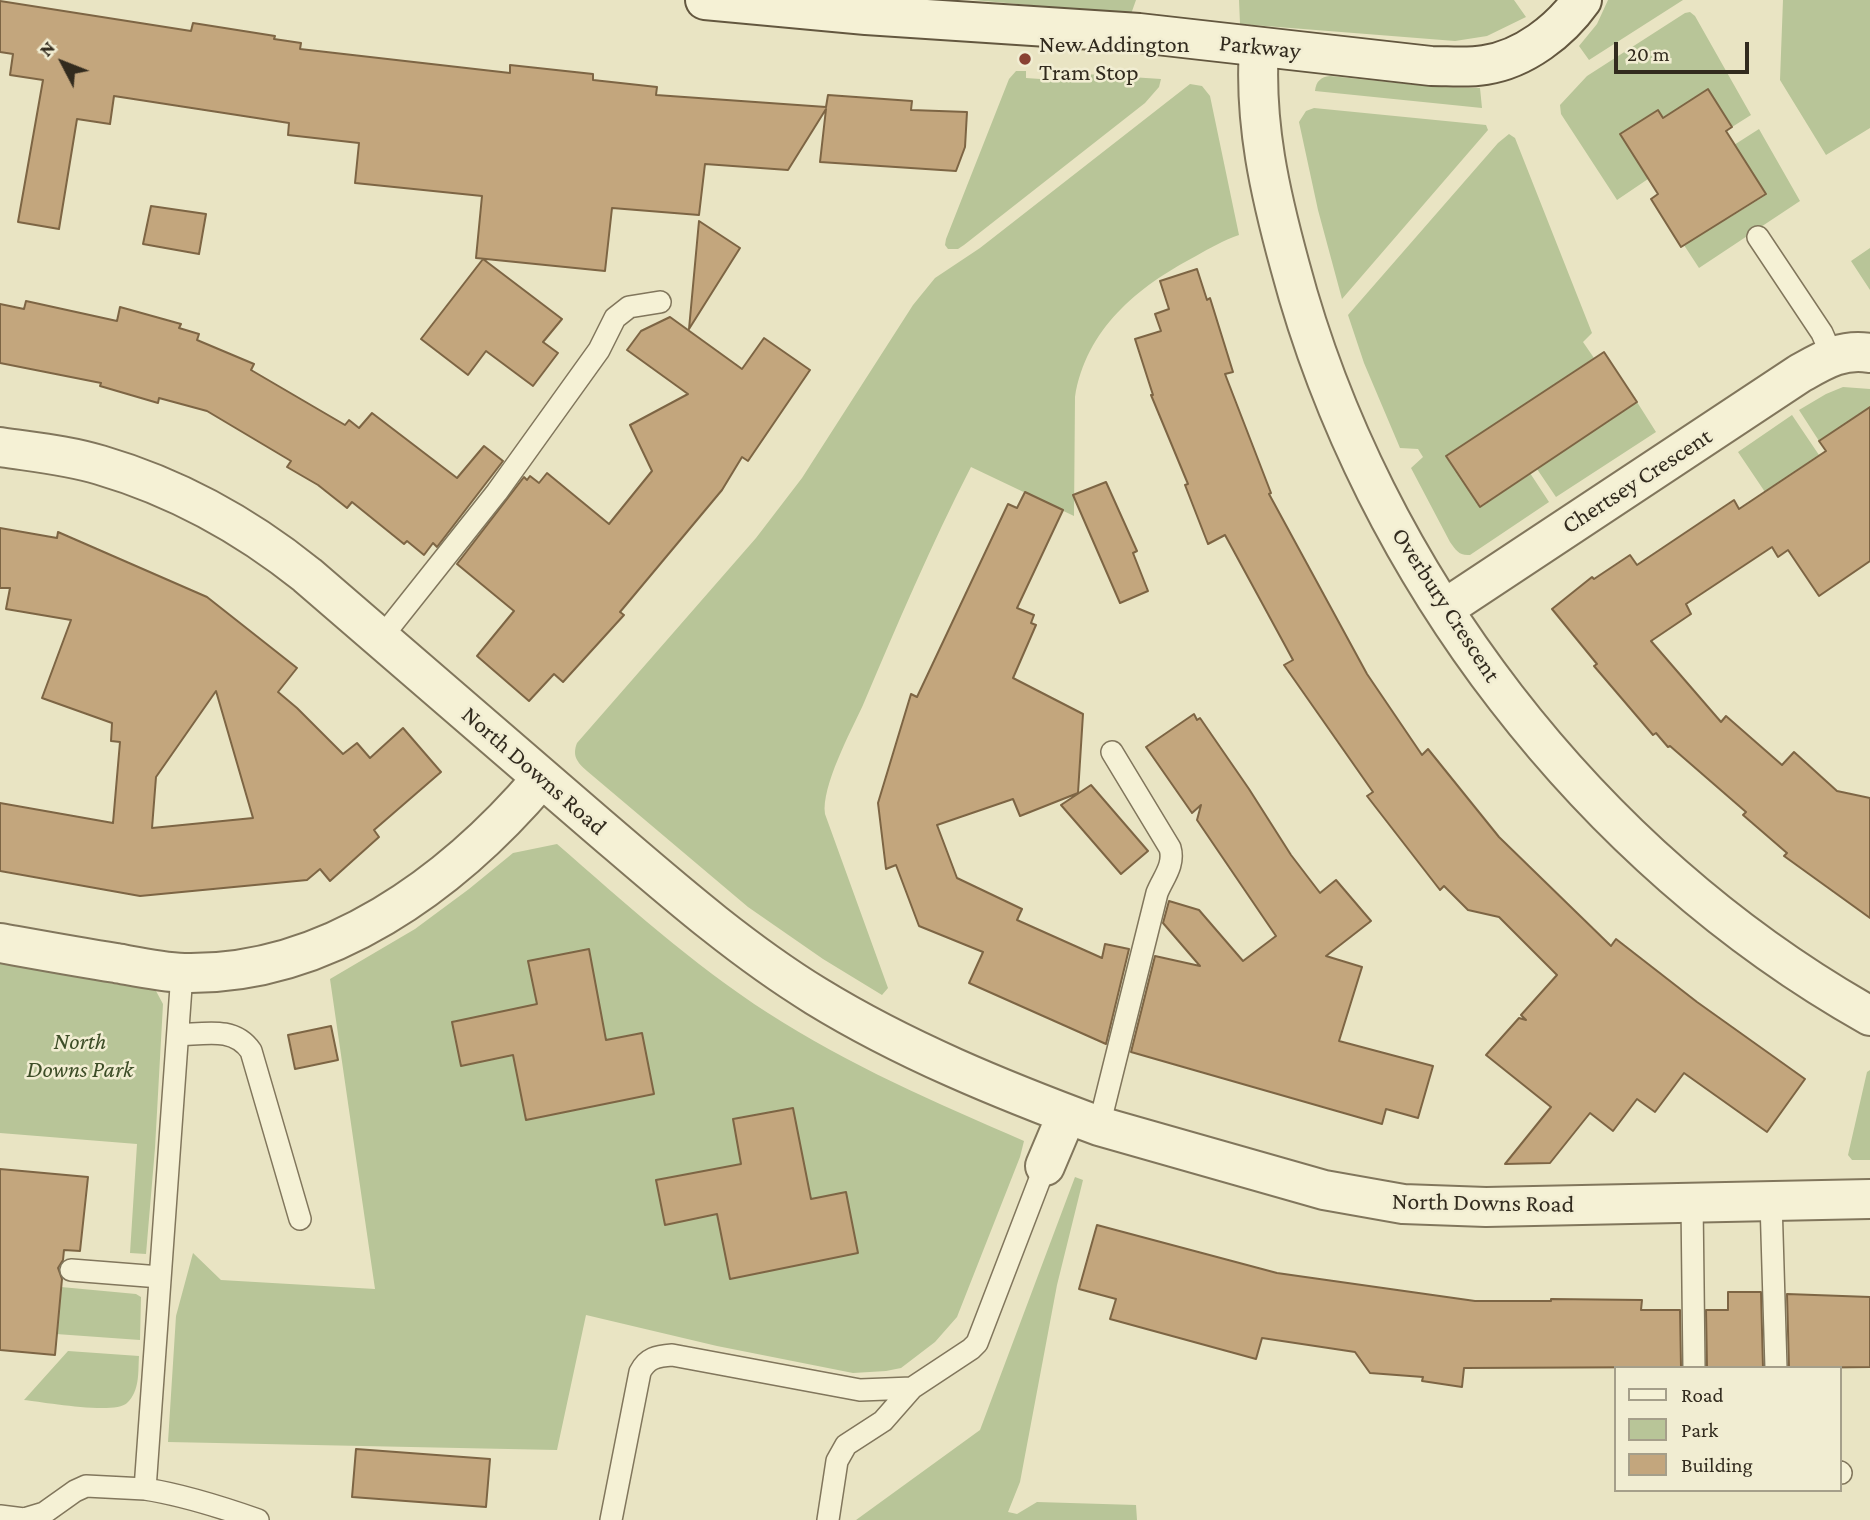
<!DOCTYPE html>
<style>
body{margin:0}
#map{position:relative;width:1870px;height:1520px;overflow:hidden;background:#e9e4c3;font-family:"Crimson Pro",serif}
canvas{display:block}
.legend{position:absolute;left:1614px;top:1366px;width:228px;height:126px;box-sizing:border-box;background:#f1edd2;border:2px solid #a59f8a;margin:0;padding:9px 12px;list-style:none;font-size:21px;color:#322b1e}
.legend li{display:flex;align-items:center;gap:14px;height:35px}
.legend b{width:35px;border:2px solid #a59f8a}
.north{position:absolute;left:28px;top:28px;width:70px;height:70px;-webkit-text-stroke:5px #f1edd2;paint-order:stroke;rotate:312deg;font-size:19px;font-weight:700;line-height:28px;text-align:center;color:#322b1e}
.north::after{content:'';display:block;margin:auto;width:24px;height:32px;background:#322b1e;clip-path:polygon(50% 0,100% 100%,50% 72%,0 100%)}
.scale{position:absolute;left:1614px;top:42px;width:135px;height:32px;box-sizing:border-box;border:4px solid #322b1e;border-top:0;padding-left:9px;font-size:21px;line-height:24px;white-space:nowrap;color:#322b1e;-webkit-text-stroke:5px #f1edd2;paint-order:stroke}
</style>
<div id="map">
<canvas width="1870" height="1520"></canvas>
<ul class="legend">
<li><b style="height:9px;background:#f5f1d5"></b>Road</li>
<li><b style="height:19px;background:#b8c598"></b>Park</li>
<li><b style="height:19px;background:#c3a67d"></b>Building</li>
</ul>
<div class="north">N</div>
<div class="scale">20 m</div>
</div>
<script>
const g = document.querySelector('canvas').getContext('2d');
g.lineJoin = 'round';
function fillPath(path, color) {
  g.fillStyle = color;
  g.fill(path, 'evenodd');
}
function stroke(path, color, width, dash) {
  g.strokeStyle = color;
  g.lineWidth = width;
  g.lineCap = dash ? 'butt' : 'round';
  g.setLineDash(dash || []);
  g.stroke(path);
}
function write(font, color, halo, rows, align = 'center') {
  g.font = font + ' "Crimson Pro",serif';
  g.lineWidth = 5;
  g.setLineDash([]);
  g.textBaseline = 'middle';
  g.strokeStyle = halo;
  g.fillStyle = color;
  for (const [text, x, y, turn = 0] of rows) {
    g.save();
    g.translate(x, y);
    g.rotate((+turn || 0) * Math.PI / 180);
    g.textAlign = isNaN(turn) ? turn : align;
    if (halo) g.strokeText(text, 0, 0);
    g.fillText(text, 0, 0);
    g.restore();
  }
}
const green = new Path2D(`
 M973,0H1136L1131,14Z
 M1239,0H1514L1526,17L1487,36L1455,41L1240,24Z
 M1608,0H1683L1589,60L1579,46L1597,24Z
 M1783,0H1870V128L1826,155L1780,80Z
 M1690,12L1695,16L1751,115L1732,127L1708,89L1663,118L1658,111L1620,134L1648,179L1617,200L1561,114L1560,105L1587,76L1685,13Z
 M1016,71H1026V78L1069,81L1070,73L1161,79L1159,87L1145,103L964,245L958,249H948L945,245L946,239L1009,79Z
 M1330,76L1437,87L1480,88L1482,108L1315,91C1316,81 1321,77 1330,76Z
 M1190,84L1202,86L1210,96L1239,235C1224,240 1210,248 1196,256C1137,287 1086,329 1075,397L1074,516L971,467C931,545 897,625 863,705C851,731 821,787 825,814L888,988L882,995L823,959L748,907L587,771C577,762 572,756 577,743L756,538L802,478L913,305L935,278L980,248Z
 M1314,108L1486,125L1488,130L1342,299L1318,210L1299,122L1306,111Z
 M1759,129L1800,201L1699,268L1678,236L1727,219L1766,195L1734,145Z
 M1509,134L1515,138L1592,333L1583,342L1594,358L1447,456L1530,473L1549,502L1470,555C1459,556 1456,550 1450,542L1411,468L1423,457L1418,449L1400,448L1364,363L1348,315L1498,143Z
 M1870,248V290L1851,261Z
 M1843,387L1870,389V430L1859,414L1819,441L1799,410L1826,394Z
 M1637,402L1656,432L1556,497L1537,469Z
 M1792,415L1819,455L1768,490L1795,530L1792,532L1738,452Z
 M557,844C625,903 692,964 768,1013C848,1065 937,1103 1024,1141L1020,1157L957,1317L935,1342L901,1368L886,1371L853,1373L717,1346L586,1315L557,1450L168,1442L176,1316L193,1253L221,1280L375,1289L330,979L415,929L469,889L513,853Z
 M0,961L146,986L156,991L163,1004L155,1148L146,1254L130,1253L137,1144L0,1133Z
 M1870,1070V1160H1852L1848,1155L1867,1072Z
 M1075,1177L1083,1180L1057,1285L1020,1482L1008,1512L1017,1514L1037,1502L1136,1505L1137,1520H856L980,1430Z
 M61,1287L136,1294L141,1297L140,1340L56,1334Z
 M68,1351L139,1356C138,1372 140,1391 127,1403C115,1415 43,1402 24,1400Z`);
const building = new Path2D(`
 M0,1L191,31L193,23L275,36L274,39L301,43L300,49L510,73V65L593,74V80L657,87L656,95L826,107L828,95L912,101L911,110L967,112L965,147L956,171L820,162L826,109L788,170L705,164L699,215L612,208L605,271L476,258L482,196L355,183L359,143L288,135L289,123L114,96L110,124L77,119L59,229L18,222L43,80L10,75L13,54L0,52Z
 M1708,89L1732,127L1726,131L1766,194L1681,247L1651,199L1658,194L1620,134L1658,110L1663,118Z
 M151,206L206,214L199,254L143,244Z
 M699,221L740,248L689,329Z
 M483,259L562,319L543,342L558,353L533,386L486,351L468,375L421,339Z
 M1197,269L1207,300L1210,298L1233,372L1225,374L1271,493L1269,494L1367,674L1422,755L1428,749L1499,837L1611,946L1616,939L1697,1002L1805,1079L1767,1132L1684,1073L1655,1112L1637,1099L1613,1131L1590,1113L1550,1163L1505,1164L1551,1107L1486,1055L1519,1018L1526,1020L1521,1015L1557,975L1499,917L1468,910L1444,886L1440,890L1367,796L1373,792L1284,665L1293,660L1225,535L1208,544L1185,485L1188,484L1151,395H1153L1135,339L1161,331L1155,314L1169,309L1160,281Z
 M26,301L117,321L120,307L181,324L179,328L199,334L197,340L254,364L251,370L345,425L349,420L359,428L372,413L457,478L484,446L503,461L437,547L433,543L424,555L407,541L404,544L352,502L347,508L318,485L287,467L291,461L207,411L159,398L158,403L100,386L101,383L0,363V304L24,309Z
 M670,317L742,369L764,338L810,370L748,461L742,457L722,490L620,612L624,615L563,682L554,674L529,701L477,656L514,611L457,564L524,477L527,480L530,476L539,483L547,473L609,524L652,471L630,425L688,394L627,350L641,331Z
 M1604,352L1637,402L1480,507L1446,456Z
 M1870,407V561L1819,596L1788,550L1778,557L1772,547L1686,604L1691,614L1651,641L1721,722L1726,716L1782,765L1794,752L1837,791L1870,798V918L1784,856L1787,853L1743,815L1746,812L1670,746L1668,747L1656,733L1653,735L1594,666L1597,664L1552,609L1592,577L1594,579L1630,555L1637,565L1734,500L1739,509L1826,451L1819,441Z
 M1106,482L1137,551L1133,553L1148,591L1120,603L1073,495Z
 M1025,492L1063,510L1017,608L1034,615L1031,623L1036,625L1013,678L1083,714L1078,793L1020,816L1013,799L937,825L957,878L1022,909L1017,920L1102,958L1105,944L1129,949L1106,1044L969,983L983,952L919,926L896,865L886,869L878,803L911,694L917,697L1008,504L1017,508Z
 M0,528L57,538L58,532L207,597L297,668L278,692L297,708L343,754L357,743L370,758L403,728L441,772L374,830L379,837L330,881L320,869L307,880L140,896L0,871V803L113,823L120,742L111,741L112,723L42,698L71,620L6,609L10,588H0ZM216,691L253,818L152,828L156,777Z
 M1194,714L1197,720L1200,718L1249,789L1291,855L1320,893L1336,880L1371,921L1326,956L1362,967L1339,1041L1433,1066L1418,1118L1386,1109L1382,1124L1131,1052L1155,956L1200,966L1163,923L1169,901L1199,910L1243,961L1276,936L1197,820L1201,805L1192,813L1146,747Z
 M1091,785L1148,851L1121,874L1061,805Z
 M589,949L606,1040L642,1033L654,1094L526,1120L513,1055L461,1066L452,1022L537,1004L528,961Z
 M331,1026L338,1060L295,1069L288,1035Z
 M793,1108L811,1199L846,1192L858,1253L730,1279L717,1214L665,1225L656,1180L741,1164L733,1119Z
 M0,1169L88,1177L80,1251L64,1250L63,1260L58,1268L62,1279L55,1355L0,1350Z
 M1097,1225L1277,1273L1475,1301H1551V1299L1642,1300L1641,1310H1680L1681,1367L1464,1368L1462,1387L1422,1381L1423,1377L1370,1373L1355,1352L1262,1338L1256,1359L1110,1319L1116,1299L1079,1289Z
 M1728,1292H1761L1763,1368L1707,1367L1706,1310H1728Z
 M1787,1294L1870,1297V1367L1789,1368Z
 M356,1449L490,1459L486,1507L352,1497Z`);
const lane = new Path2D(`
 M1758,237L1822,333L1832,356
 M381,638L497,492L599,350L615,318L629,307L660,302
 M182,973L145,1489C184,1495 221,1507 258,1520
 M178,1035C205,1034 234,1026 251,1051L300,1219
 M1099,1126L1157,893C1163,878 1175,865 1170,848L1112,752
 M1771,1201L1776,1368
 M1692,1202L1694,1368
 M71,1270L160,1277
 M1840,1472L1841,1473
 M0,1516L24,1519L44,1513L75,1491L86,1486L145,1489
 M611,1520L640,1372C647,1358 657,1356 672,1355L860,1390L912,1388
 M828,1520L837,1461L846,1445L883,1421L912,1388L971,1349L977,1343L1045,1166`);
const street = new Path2D(`
 M1259,47C1254,123 1270,193 1290,266C1372,575 1591,859 1870,1016
 M0,447C33,452 68,455 100,465C175,487 246,526 307,575C404,659 501,743 599,827C668,886 738,948 816,996C904,1050 1002,1090 1099,1126L1324,1190L1403,1204L1486,1207L1870,1199
 M1444,609L1799,374C1822,361 1842,348 1870,353
 M0,943C39,950 77,957 116,963C138,967 161,972 184,973C327,976 453,883 542,778
 M1045,1166L1067,1114`);
const secondary = new Path2D(`
 M705,0L866,15L1139,33L1431,66C1449,66 1468,68 1485,65C1524,59 1560,31 1582,0`);
const markers = [
 [1025,59,7,"#894132"]
];
const poiNames = [
 ["New Addington",1039,45],
 ["Tram Stop",1039,73]
];
const streetNames = [
 ["Parkway",1260,47,6],
 ["Chertsey Crescent",1637,481,-33],
 ["Overbury Crescent",1446,605,57],
 ["North Downs Road",534,771,41],
 ["North Downs Road",1483,1203,1]
];
const parkNames = [
 ["North",80,1042],
 ["Downs Park",80,1070]
];
fillPath(green, '#b8c598');
fillPath(building, '#c3a67d');
stroke(building, '#7d6544', 2);
stroke(lane, '#81765c', 24);
stroke(street, '#81765c', 42);
stroke(secondary, '#63573f', 42);
stroke(lane, '#f5f1d5', 21);
stroke(street, '#f5f1d5', 38);
stroke(secondary, '#f5f1d5', 38);
for (const [x, y, r, color] of markers) {
  const dot = new Path2D();
  dot.arc(x, y, r, 0, 2 * Math.PI);
  g.fillStyle = color;
  g.fill(dot);
  stroke(dot, '#f1edd2', 2.5);
}
write('24px', '#322b1e', '#f1edd2', poiNames, 'left');
write('24px', '#322b1e', '#f1edd2', streetNames);
write('italic 24px', '#3d4d27', '#f1edd2', parkNames);
</script>
